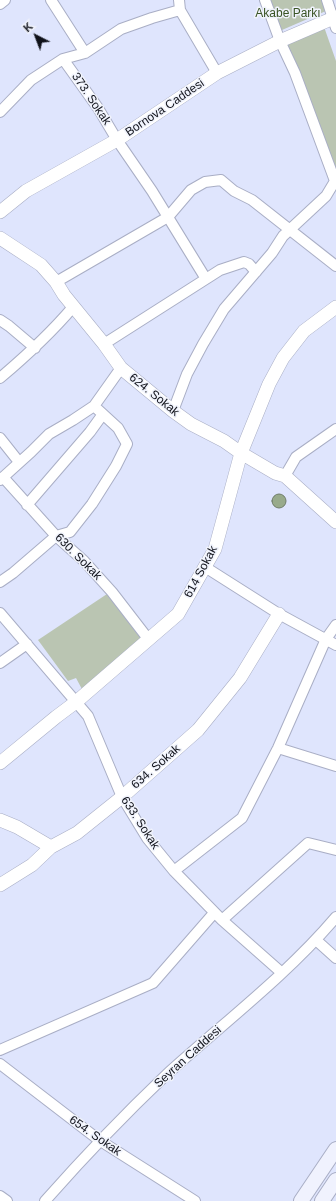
<!DOCTYPE html>
<meta charset="utf-8">
<style>
body{margin:0}
#map{position:relative;width:336px;height:1201px;overflow:hidden;background:#dfe5fd;font-family:Arial,sans-serif}
canvas{display:block}
.north{position:absolute;left:16px;top:16px;width:40px;height:40px;-webkit-text-stroke:3px #f0f3fc;paint-order:stroke;rotate:318deg;font-size:11px;font-weight:700;line-height:16px;text-align:center;color:#10121a}
.north::after{content:'';display:block;margin:auto;width:14px;height:18px;background:#10121a;clip-path:polygon(50% 0,100% 100%,50% 72%,0 100%)}
</style>
<div id="map">
<canvas width="336" height="1201"></canvas>
<div class="north">K</div>
</div>
<script>
const g = document.querySelector('canvas').getContext('2d');
g.lineJoin = 'round';
function fillPath(path, color) {
  g.fillStyle = color;
  g.fill(path, 'evenodd');
}
function stroke(path, color, width, dash) {
  g.strokeStyle = color;
  g.lineWidth = width;
  g.lineCap = dash ? 'butt' : 'round';
  g.setLineDash(dash || []);
  g.stroke(path);
}
function write(font, color, halo, rows, align = 'center') {
  g.font = font + ' Arial,sans-serif';
  g.lineWidth = 3;
  g.setLineDash([]);
  g.textBaseline = 'middle';
  g.strokeStyle = halo;
  g.fillStyle = color;
  for (const [text, x, y, turn = 0] of rows) {
    g.save();
    g.translate(x, y);
    g.rotate((+turn || 0) * Math.PI / 180);
    g.textAlign = isNaN(turn) ? turn : align;
    if (halo) g.strokeText(text, 0, 0);
    g.fillText(text, 0, 0);
    g.restore();
  }
}
const green = new Path2D(`
 M265,0H322L326,11L282,30L268,8Z
 M322,21L336,61V176L286,40Z
 M107,594L142,638L83,691L76,678L68,681L38,640Z`);
const water = new Path2D(`
 M272 501a7 7 0 1 1 14 0a7 7 0 1 1-14 0Z`);
const minor = new Path2D(`
 M51,0L85,53
 M179,0L180,10L217,73
 M327,0L336,28
 M0,4L5,0
 M63,59L98,108L117,140L152,191L206,279
 M0,112L31,80L63,59L85,53L121,29L152,18L180,10
 M56,282L168,217L191,190L205,182L221,180L234,191L252,200L336,266
 M0,320L9,326L35,348
 M104,344L220,270L244,262L249,264L256,272
 M0,378C26,356 51,333 73,307
 M173,411L187,374L203,344L224,309L272,253L283,236L326,196L335,181L295,73L280,41L265,0
 M0,438L19,462
 M285,476L296,457L336,429
 M3,477L56,536L84,561L112,592L149,640
 M0,480L31,452L49,434L73,420L94,406
 M27,505L90,432L103,414
 M205,567L279,614L336,645
 M0,582L13,573L56,536L70,532L92,504L116,466L127,444L118,428L94,406L121,368
 M0,613L88,716L122,797L147,838L174,871L222,920L282,973
 M0,663L27,644
 M278,748L336,766
 M174,871L242,818L278,748L326,639L336,625
 M222,920L308,843L336,850
 M316,940L336,958
 M0,1050L153,983L214,913
 M0,1064L99,1140L195,1201
 M0,1196L7,1201
 M45,1201C83,1158 123,1116 165,1076C222,1024 286,976 336,917`);
const tertiary = new Path2D(`
 M0,212L26,191L117,140L217,73L280,41L336,17
 M0,238L41,265L56,282L64,295L104,344L121,368L173,411L191,424L224,441L241,453L275,473L285,476L336,522
 M0,763L56,717L76,702L178,614L215,549L241,453L269,384L283,358L304,331L336,307
 M0,820L17,827L51,847
 M0,885L32,865L51,847L77,833L122,797L198,730L240,678L279,614`);
const secondary = new Path2D(`
 M301,1201L336,1149
 M322,1201L336,1180`);
const parkNames = [
 ["Akabe Parkı",288,14]
];
const streetNames = [
 ["373. Sokak",91,99,56],
 ["Bornova Caddesi",165,108,-34],
 ["624. Sokak",154,395,39],
 ["630. Sokak",78,557,45],
 ["614 Sokak",201,572,-62],
 ["634. Sokak",156,767,-41],
 ["633. Sokak",140,823,57],
 ["Seyran Caddesi",188,1057,-42],
 ["654. Sokak",95,1136,35]
];
fillPath(green, '#bac5b2');
fillPath(water, '#98aa8b');
stroke(water, '#6f7c69', 1);
stroke(minor, '#a9aec5', 12);
stroke(tertiary, '#a9aec5', 14);
stroke(secondary, '#a9aec5', 16);
stroke(minor, '#fff', 10);
stroke(tertiary, '#fff', 13);
stroke(secondary, '#f0f2fe', 14);
write('12px', '#395324', '#f0f3fc', parkNames);
write('12px', '#10121a', '#f0f3fc', streetNames);
</script>
